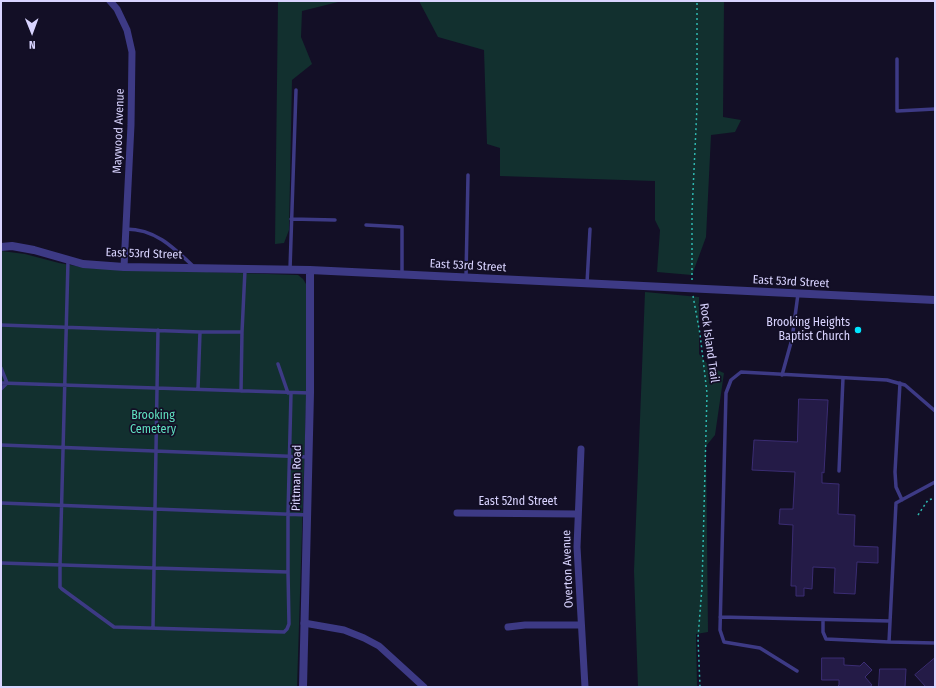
<!DOCTYPE html>
<style>
body{margin:0}
#map{position:relative;width:936px;height:688px;overflow:hidden;background:#130f26;font-family:"Fira Sans Condensed",sans-serif}
canvas{display:block}
.frame{position:absolute;inset:0;border:2px solid #d9d4ff;pointer-events:none}
.north{position:absolute;left:12px;top:12px;width:40px;height:40px;-webkit-text-stroke:3px #130f26;paint-order:stroke;rotate:179deg;font-size:11px;font-weight:700;line-height:16px;text-align:center;color:#d9d4ff}
.north::after{content:'';display:block;margin:auto;width:14px;height:18px;background:#d9d4ff;clip-path:polygon(50% 0,100% 100%,50% 72%,0 100%)}
</style>
<div id="map">
<canvas width="936" height="688"></canvas>
<div class="frame"></div>
<div class="north">N</div>
</div>
<script>
const g = document.querySelector('canvas').getContext('2d');
g.lineJoin = 'round';
function fillPath(path, color) {
  g.fillStyle = color;
  g.fill(path, 'evenodd');
}
function stroke(path, color, width, dash) {
  g.strokeStyle = color;
  g.lineWidth = width;
  g.lineCap = dash ? 'butt' : 'round';
  g.setLineDash(dash || []);
  g.stroke(path);
}
function write(font, color, halo, rows, align = 'center') {
  g.font = font + ' "Fira Sans Condensed",sans-serif';
  g.lineWidth = 3.5;
  g.setLineDash([]);
  g.textBaseline = 'middle';
  g.strokeStyle = halo;
  g.fillStyle = color;
  for (const [text, x, y, turn = 0] of rows) {
    g.save();
    g.translate(x, y);
    g.rotate((+turn || 0) * Math.PI / 180);
    g.textAlign = isNaN(turn) ? turn : align;
    if (halo) g.strokeText(text, 0, 0);
    g.fillText(text, 0, 0);
    g.restore();
  }
}
const green = new Path2D(`
 M278,1H342L302,11L301,37L312,64L292,80L289,230L284,243L275,244Z
 M419,1H724L723,117L741,120L735,132L711,135L706,237L692,275L657,272L660,230L655,220V181L500,176V148L487,144L484,50L438,37Z
 M1,251L25,254L59,263L87,268L298,275L303,279L306,284V407L297,687H1Z
 M645,292L699,297V354L710,367L724,373L715,435L706,446L708,632L696,634L697,687H638L634,571Z`);
const building = new Path2D(`
 M799,399L828,400L824,473L822,472V483L839,484L838,514L855,515L854,546L878,547V563L857,562L855,594L834,593L835,568L813,567L812,589L804,588V596H796V586H791L793,525L779,524L780,509H793L795,472L752,470L754,440L797,442Z
 M822,658H844V665L860,666L864,662L872,670L865,677L872,685L869,687H837L839,685V680H822Z
 M935,658V687H926L915,675Z
 M880,669H906L905,687H879Z`);
const path = new Path2D(`
 M692,280V212L697,107V1
 M693,296L700,334L707,393L702,587L698,638L700,687
 M918,515L928,500L935,498`);
const service = new Path2D(`
 M897,59V111L935,109
 M291,219L335,220
 M366,225L402,227V273
 M126,229C155,229 173,247 193,266
 M68,261L60,565V587L62,589L114,627L284,632L287,629L289,624L288,572
 M290,269L296,90
 M466,277L468,175
 M587,283L590,229
 M1,325L200,332H242L245,270
 M158,330L154,568L288,572V514L291,393
 M278,364L288,393
 M1,368L7,383L1,389
 M782,375L792,339L798,294
 M1,383L310,393
 M900,383L895,472L896,487L902,500
 M198,389L200,332
 M241,391L242,332
 M1,445L308,457
 M839,471L843,378
 M1,503L308,515
 M1,563L154,568L153,628
 M720,617L890,621
 M823,620V632L826,639L889,642L896,503L935,482
 M889,642L935,643
 M797,671L760,648L724,642L720,630L726,393L731,380L741,372L887,380L905,385L935,411`);
const minor = new Path2D(`
 M110,1L117,9L127,30L132,52L131,125L124,267
 M581,449L577,547L585,687
 M457,513L578,514
 M304,623L344,630L364,638L379,646L424,687
 M508,627L525,625H581`);
const tertiary = new Path2D(`
 M1,247L12,246L34,250L83,264L124,267L310,270L935,300
 M303,687L310,393V270`);
const markers = [
 [858,330,4,"#00e5ff"]
];
const streetNames = [
 ["Maywood Avenue",119,131,-88],
 ["East 53rd Street",144,254,2],
 ["East 53rd Street",468,266,3],
 ["East 53rd Street",791,282,3],
 ["Rock Island Trail",709,343,82],
 ["Pittman Road",297,478,-89],
 ["East 52nd Street",518,502],
 ["Overton Avenue",568,569,-92]
];
const poiNames = [
 ["Brooking Heights",850,323],
 ["Baptist Church",850,337]
];
const parkNames = [
 ["Brooking",153,416],
 ["Cemetery",153,430]
];
fillPath(green, '#12302f');
fillPath(building, '#241b47');
stroke(building, '#3b2d73', 1);
stroke(path, '#2fb8b0', 1.5, [2, 3]);
stroke(service, '#3d3a85', 3.5);
stroke(minor, '#3d3a85', 7);
stroke(tertiary, '#3d3a85', 8);
for (const [x, y, r, color] of markers) {
  const dot = new Path2D();
  dot.arc(x, y, r, 0, 2 * Math.PI);
  g.fillStyle = color;
  g.fill(dot);
  stroke(dot, '#130f26', 1.5);
}
write('12px', '#d9d4ff', '#130f26', streetNames);
write('12px', '#d9d4ff', '#130f26', poiNames, 'right');
write('12px', '#5fe0c0', '#130f26', parkNames);
</script>
